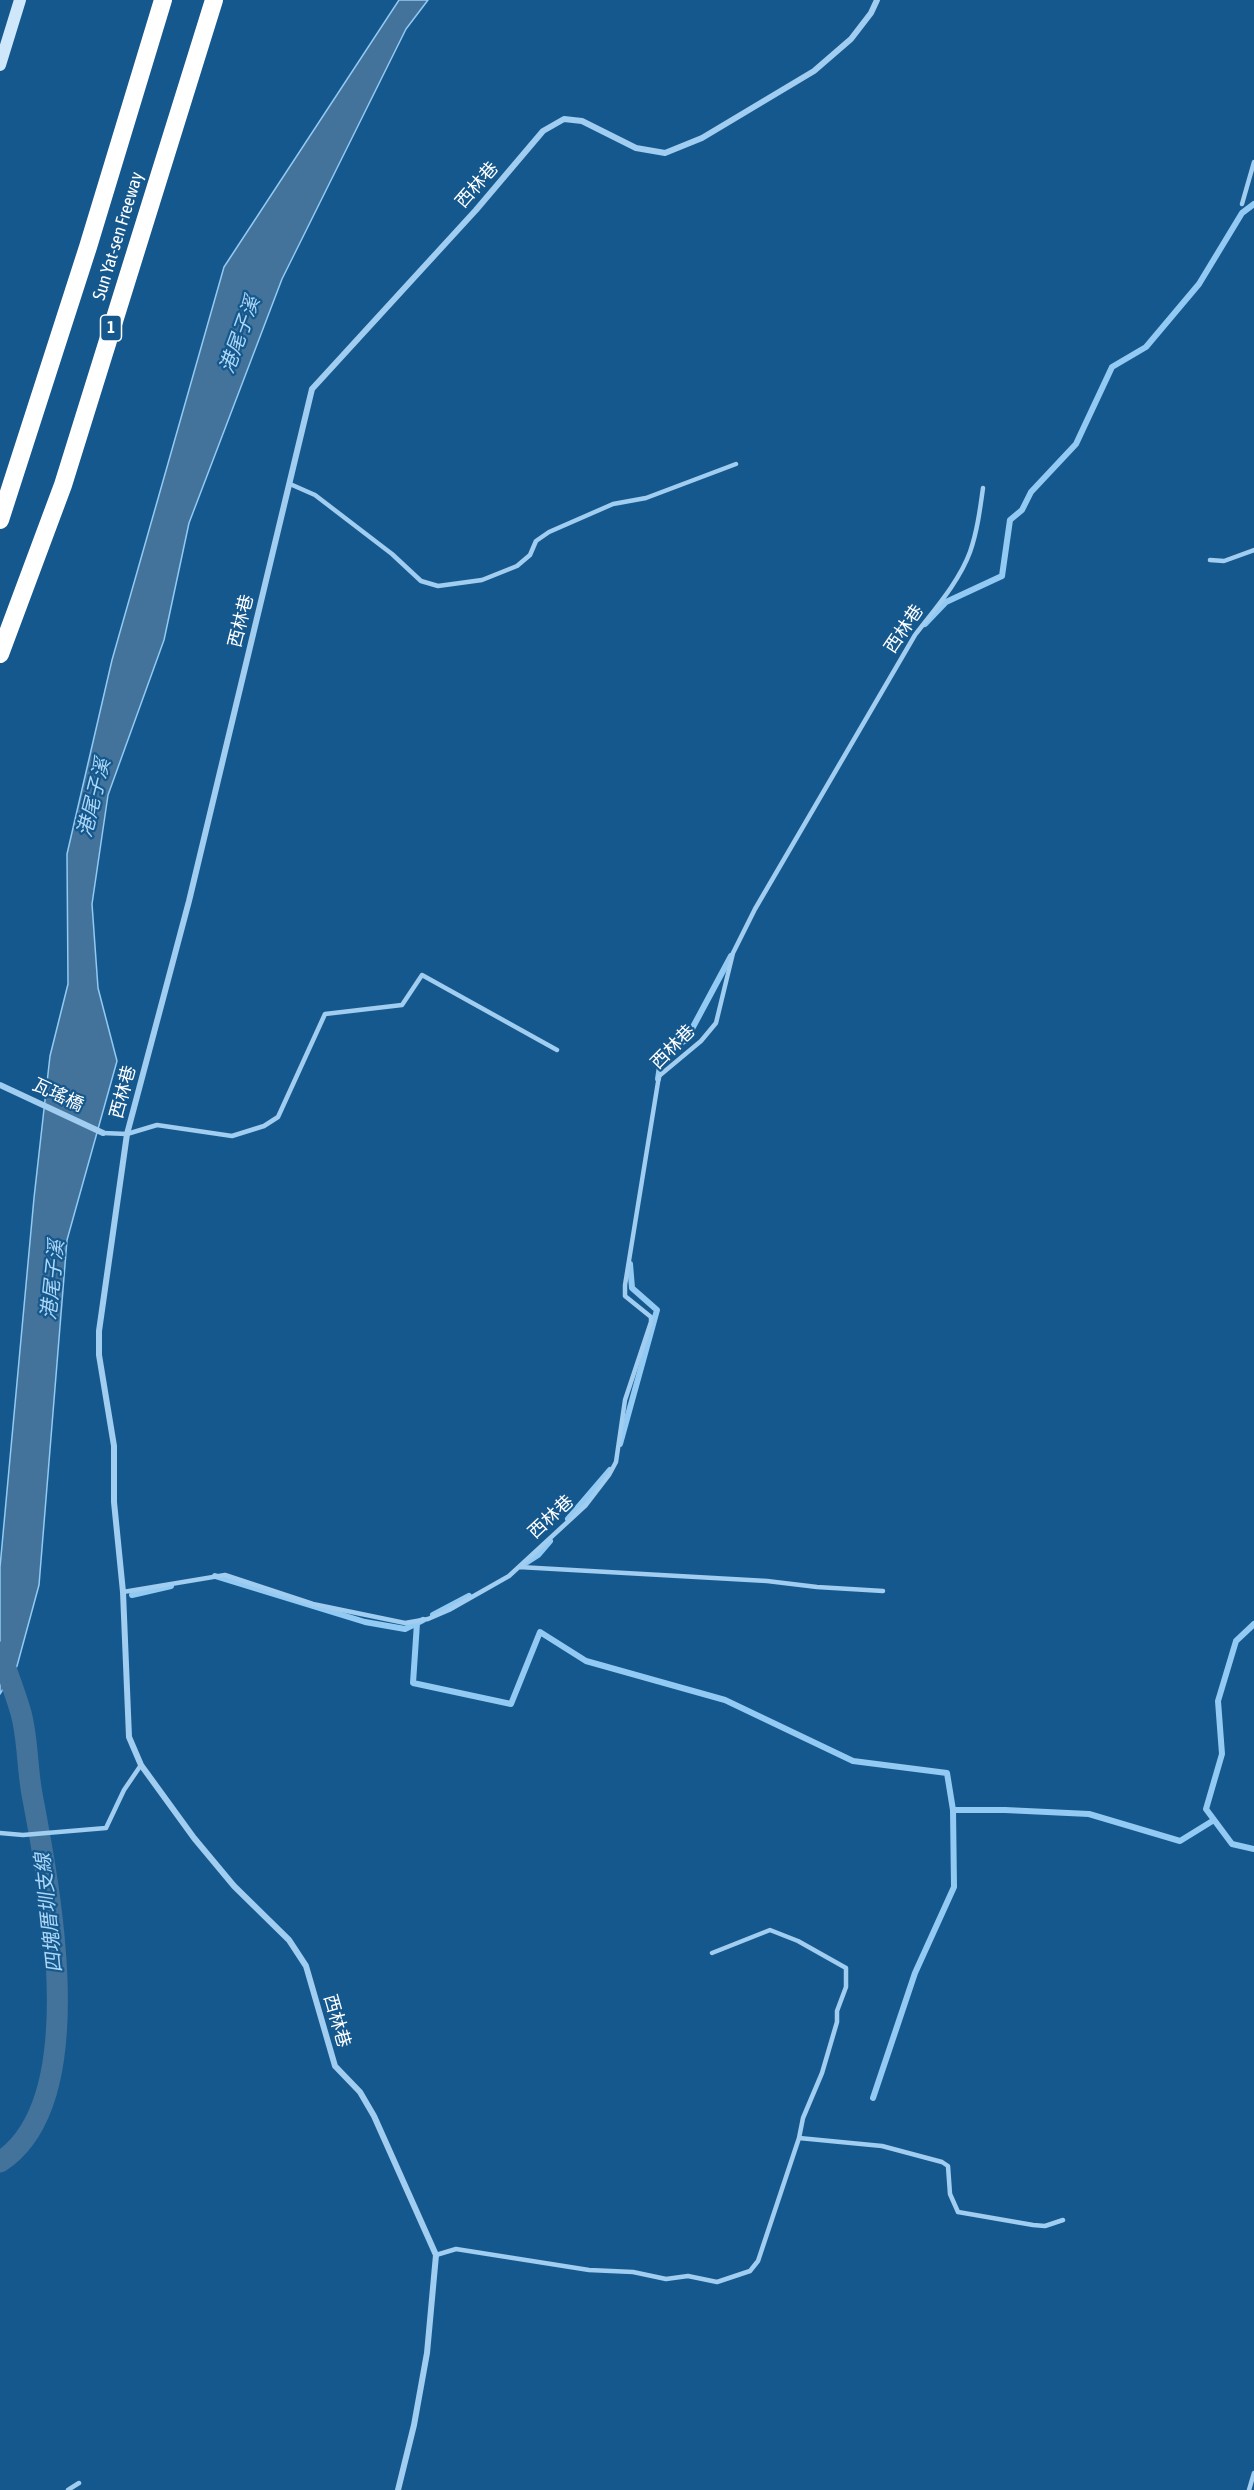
<!DOCTYPE html>
<meta charset="utf-8">
<style>
body{margin:0}
canvas{display:block;background:#15588e}
</style>
<canvas width="1254" height="2490"></canvas>
<script>
const g = document.querySelector('canvas').getContext('2d');
g.lineJoin = 'round';
function fillPath(path, color) {
  g.fillStyle = color;
  g.fill(path, 'evenodd');
}
function stroke(path, color, width, dash) {
  g.strokeStyle = color;
  g.lineWidth = width;
  g.lineCap = dash ? 'butt' : 'round';
  g.setLineDash(dash || []);
  g.stroke(path);
}
function write(font, color, halo, rows, align = 'center') {
  g.font = font + ' "Asap Condensed","Noto Sans TC",sans-serif';
  g.lineWidth = 4.5;
  g.setLineDash([]);
  g.textBaseline = 'middle';
  g.strokeStyle = halo;
  g.fillStyle = color;
  for (const [text, x, y, turn = 0] of rows) {
    g.save();
    g.translate(x, y);
    g.rotate((+turn || 0) * Math.PI / 180);
    g.textAlign = isNaN(turn) ? turn : align;
    if (halo) g.strokeText(text, 0, 0);
    g.fillText(text, 0, 0);
    g.restore();
  }
}
const water = new Path2D(`
 M399,0H428L406,29L282,279L189,523L164,640L108,795L92,904L98,988L117,1061L67,1240L39,1585L17,1666L0,1694V1567L34,1198L50,1056L68,984L67,854L112,660L224,267Z`);
const stream = new Path2D(`
 M925,624L946,602L1002,576L1010,520L1022,510L1031,492L1076,444L1112,367L1146,347L1199,284L1242,213L1254,204
 M658,1079L662,1053L686,1040L731,956
 M620,1444L657,1310L632,1288L630,1264
 M568,1519L610,1470
 M524,1564L538,1555L550,1541
 M215,1576L365,1622L405,1629L423,1620
 M132,1595L171,1586
 M433,1615L469,1596
 M417,1623L413,1683L511,1704L540,1632L586,1661L725,1700L853,1761L947,1773L953,1810L954,1887L915,1973L873,2098
 M1254,1624L1236,1641L1218,1701L1222,1754L1206,1809L1232,1844L1254,1849
 M953,1810H1005L1089,1814L1180,1841L1214,1820`);
const canal = new Path2D(`
 M0,2162C93,2101 49,1885 32,1794C27,1767 28,1739 21,1713C15,1692 7,1672 0,1652`);
const lane = new Path2D(`
 M1242,204L1254,162
 M290,484L315,495L392,554L421,581L438,586L482,580L517,566L530,555L536,541L549,532L613,504L646,498L736,464
 M1210,560L1224,561L1254,550
 M103,1133L127,1134L157,1125L232,1136L264,1126L278,1117L325,1014L402,1005L422,975L557,1050
 M519,1567L767,1581L817,1587L883,1591
 M123,1592L225,1575L313,1604L405,1623L428,1619L449,1610L509,1576L586,1505L609,1475L616,1462L625,1400L651,1322V1317L625,1296V1285L659,1076L701,1041L716,1023L733,953L755,909L915,635C934,610 959,582 970,552C977,532 980,510 983,488
 M0,1833L23,1835L106,1828L124,1790L141,1765
 M712,1953L770,1930L798,1941L846,1968V1987L837,2011V2022L822,2073L803,2118L799,2138
 M436,2255L456,2249L589,2270L633,2272L666,2279L688,2276L717,2282L750,2271L758,2261L799,2138L882,2146L942,2162L948,2166L950,2194L958,2212L1033,2225L1045,2226L1063,2220
 M68,2490L79,2483
 M1249,2490L1254,2473`);
const street = new Path2D(`
 M0,1085L103,1133
 M398,2490L414,2425L427,2353L436,2255L374,2116L360,2092L335,2066L306,1966L289,1940L234,1886L194,1838L141,1765L129,1737L123,1592L114,1502V1446L99,1355V1331L127,1134L189,901L312,389L476,210L543,131L564,119L582,121L636,148L665,153L702,138L814,71L851,39L871,13L877,0`);
const secondary = new Path2D(`
 M0,65L20,0`);
const highway = new Path2D(`
 M0,520L88,247L163,0
 M0,654L63,485L214,0`);
const shields = [
 [111,328,21]
];
const shieldNames = [
 ["1",111,328]
];
const streetNames = [
 ["西林巷",477,185,-49],
 ["Sun Yat-sen Freeway",118,236,-73],
 ["西林巷",241,621,-76],
 ["西林巷",904,629,-56],
 ["西林巷",673,1047,-45],
 ["西林巷",123,1092,-75],
 ["瓦瑤橋",58,1095,25],
 ["西林巷",551,1517,-43],
 ["西林巷",337,2021,74]
];
const waterNames = [
 ["港尾子溪",240,335,-70],
 ["港尾子溪",94,798,-76],
 ["港尾子溪",53,1280,-84],
 ["四塊厝圳支線",49,1913,-96]
];
fillPath(water, '#43739b');
stroke(water, '#92caf3', 1.5);
stroke(stream, '#92caf3', 6);
stroke(canal, '#43739b', 21);
stroke(lane, '#a0cdf0', 4.5);
stroke(street, '#a0cdf0', 6);
stroke(secondary, '#cee7fb', 12);
stroke(highway, '#fff', 18);
for (const [x, y, w] of shields) {
  const box = new Path2D();
  box.roundRect(x - w / 2, y - 13, w, 26, 4.5);
  g.fillStyle = '#15588e';
  g.fill(box);
  stroke(box, '#fff', 1.5);
}
write('bold 16px', '#fff', null, shieldNames);
write('18px', '#fff', '#15588e', streetNames);
write('italic 20px', '#acd7f7', '#15588e', waterNames);
</script>
